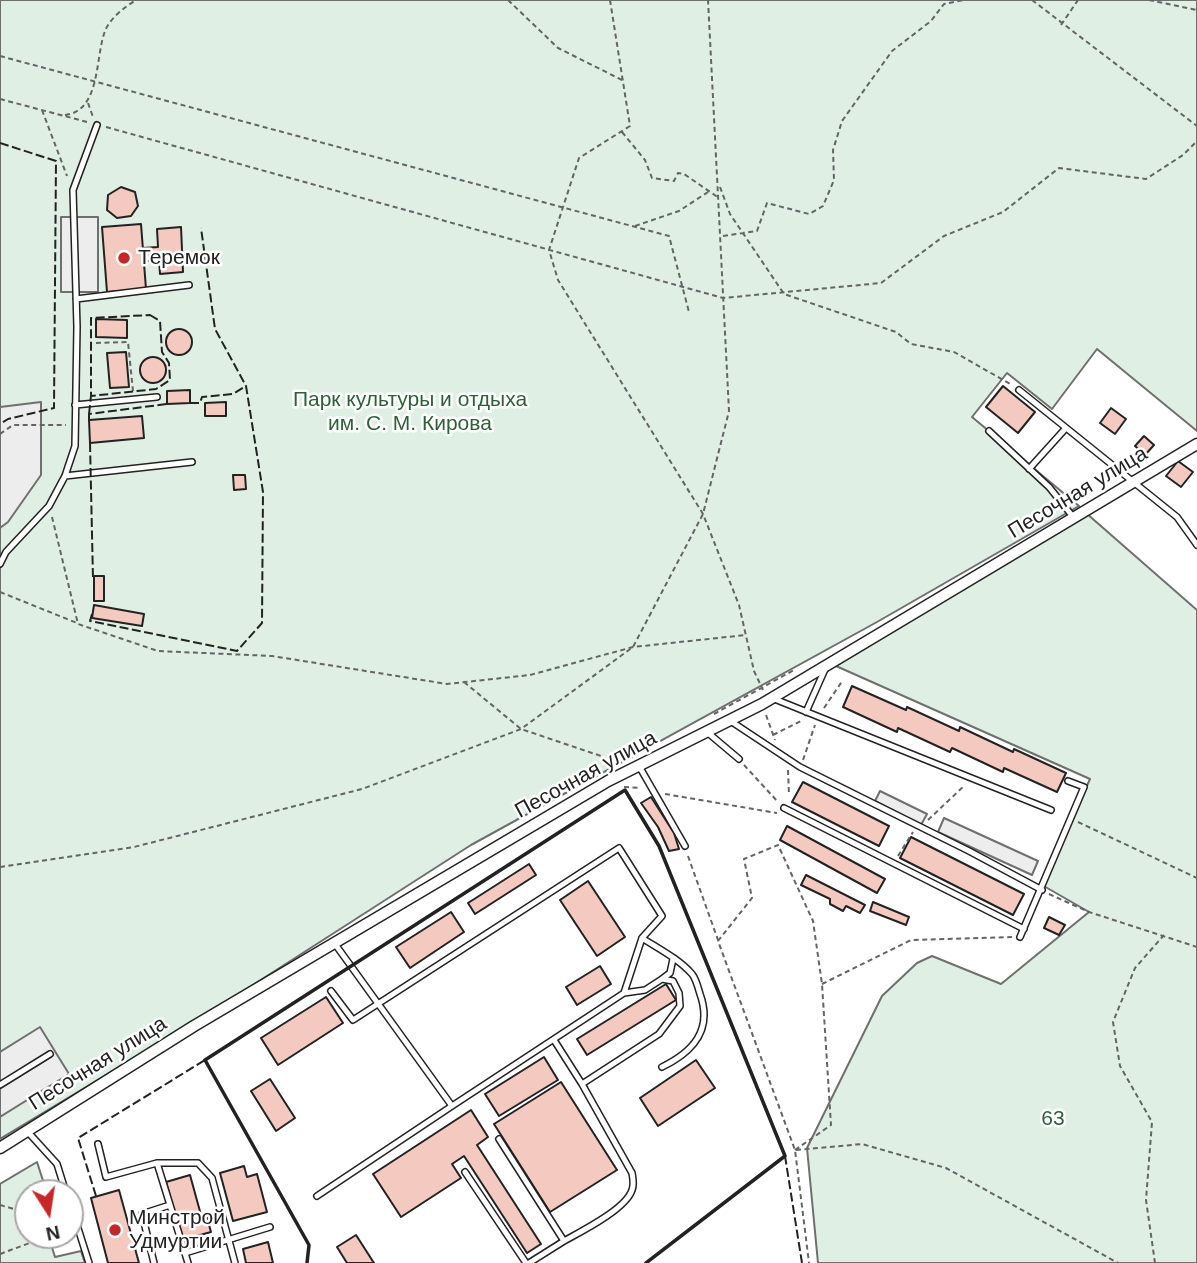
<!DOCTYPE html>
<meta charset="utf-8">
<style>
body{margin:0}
#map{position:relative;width:1197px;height:1263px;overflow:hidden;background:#fff;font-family:Arial,sans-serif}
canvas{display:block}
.north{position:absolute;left:14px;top:1179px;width:70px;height:70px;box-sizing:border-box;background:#fff;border:2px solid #a7a7a7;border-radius:50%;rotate:168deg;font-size:19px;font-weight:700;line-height:28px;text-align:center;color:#222}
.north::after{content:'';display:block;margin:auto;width:24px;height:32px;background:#c62828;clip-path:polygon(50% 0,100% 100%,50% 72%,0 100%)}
</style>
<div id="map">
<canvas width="1197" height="1263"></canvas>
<div class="north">N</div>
</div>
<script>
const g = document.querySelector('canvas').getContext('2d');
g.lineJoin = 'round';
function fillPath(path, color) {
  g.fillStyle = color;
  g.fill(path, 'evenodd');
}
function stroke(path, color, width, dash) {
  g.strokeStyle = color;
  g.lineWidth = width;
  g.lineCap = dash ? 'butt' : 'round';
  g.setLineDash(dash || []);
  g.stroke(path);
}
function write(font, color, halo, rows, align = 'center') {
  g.font = font + ' Arial,sans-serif';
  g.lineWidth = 5;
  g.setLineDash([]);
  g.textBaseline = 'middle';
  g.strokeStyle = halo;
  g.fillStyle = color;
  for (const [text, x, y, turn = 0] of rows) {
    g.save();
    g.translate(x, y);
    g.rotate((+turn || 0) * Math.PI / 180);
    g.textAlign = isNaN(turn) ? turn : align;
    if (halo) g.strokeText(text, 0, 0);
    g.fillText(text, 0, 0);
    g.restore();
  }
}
const green = new Path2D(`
 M0,0H1197V431L1097,349L1052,409L1007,373L972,417L1079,506L877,622L471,845L214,1010L0,1139Z
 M1086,513L1197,610V1263H818L807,1148L882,996L917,963L932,956L1001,984L1089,912L1042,885L1090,779L836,666Z
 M37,1162L47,1193H28V1235H48L55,1257L81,1251L85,1263H0V1184Z`);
const parking = new Path2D(`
 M61,217H98V292H61Z
 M41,402V475L8,522L0,528V407Z
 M880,791L927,814L921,825L875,801Z
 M944,818L1038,861L1032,875L938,832Z
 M40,1027L69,1074L0,1117V1052Z`);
const building = new Path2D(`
 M121,187L135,192L138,206L131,216L117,218L107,210L108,195Z
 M141,224L146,289L107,292L102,227Z
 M181,227L183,272L160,274L159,260L144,261L143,248L158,247L157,229Z
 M96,319L127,320V338L96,337Z
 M166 342a13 13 0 1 1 26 0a13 13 0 1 1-26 0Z
 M126,352L129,387L110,388L107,353Z
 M140 370a13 13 0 1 1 26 0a13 13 0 1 1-26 0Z
 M1003,386L1035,412L1018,433L986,407Z
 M190,390V403L167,404V391Z
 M226,402V416H205V403Z
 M1111,408L1126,419L1115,434L1100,423Z
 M142,416L144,438L90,443L89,420Z
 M1144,436L1154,445L1145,455L1135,446Z
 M1178,461L1193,472L1181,487L1166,476Z
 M233,475H245L246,489L234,490Z
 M94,576H104V601H94Z
 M94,605L144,614L142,626L92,618Z
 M852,686L906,710L907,707L959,731L960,727L1013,752L1014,749L1066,773L1057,792L1004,768L1003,772L952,748L950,752L898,728L897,732L843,707Z
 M803,782L889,826L879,846L792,802Z
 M651,797L674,833L679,849L669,851L658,827L641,803Z
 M787,826L885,879L877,893L780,840Z
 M911,837L1024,894L1013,915L900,858Z
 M529,864L536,875L475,914L468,903Z
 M806,875L865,905L860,913L846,906L843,911L830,904V899L801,885Z
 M588,881L625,937L597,956L560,900Z
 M873,902L909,917L906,925L870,911Z
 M451,912L464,932L410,968L396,947Z
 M1049,917L1065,925L1059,935L1044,928Z
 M600,966L611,984L577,1005L566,987Z
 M666,984L676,1000L587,1055L577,1039Z
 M326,997L343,1023L278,1065L261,1038Z
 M544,1057L558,1080L499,1116L485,1094Z
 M696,1060L715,1088L658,1126L640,1098Z
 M270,1079L295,1118L276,1131L251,1091Z
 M561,1082L617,1170L550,1212L494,1124Z
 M471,1110L488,1137L477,1145L541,1244L527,1253L464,1156L452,1164L461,1178L401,1217L373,1174Z
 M244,1166L247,1177L257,1174L267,1212L233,1221L220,1173Z
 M190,1175L201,1215L206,1214L211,1232L182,1240L166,1182Z
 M119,1190L139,1263H108L91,1198Z
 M356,1235L374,1263H347L337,1247Z
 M268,1242L273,1263H246L243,1249Z`);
const path = new Path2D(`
 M508,0L558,48L622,80
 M610,0L630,126L579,158L549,250L558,280L703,514L739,605L754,671L763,690
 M1032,0L1197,126
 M1149,0L1197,10
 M1061,25L1078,0
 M0,56L669,236L689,312
 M0,99L87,122
 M88,103L93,117
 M42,110L67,176
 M65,115C101,111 95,57 105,31C110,18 125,7 136,0
 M106,127L723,298L881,283L944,236L1003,212L1059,168L1146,179L1183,155L1197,141
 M622,132L645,160L652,178L674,181L678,173L684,174L719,198
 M720,187L730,214L784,294L896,332L911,344L954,352L1012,385
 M635,226L679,211L708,192
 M723,236L757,231L767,203L809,214L823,206L834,180L833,150L842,121L892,51L931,21L944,4L963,0
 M96,343L128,342L133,391
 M0,434L13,425H66
 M52,517L78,624L158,651L272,656L447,684L530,675L633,647L746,635
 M0,592L77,623
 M464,682L521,729L601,756L613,766
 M824,708L843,680
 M714,714L794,670
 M766,715L775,740
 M773,735L803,720
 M803,760L815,725
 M744,765L778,802
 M788,770L789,795
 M624,787L640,788
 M665,794L777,813
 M928,820L965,785
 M1078,822L1197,878
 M688,856L718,940
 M898,856L913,832
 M0,867L134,847L362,789L521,729L633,647L703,514L729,411L708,0
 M1049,894L1089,912L1197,947
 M822,984L911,940L1012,937
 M795,1150L831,1125L822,984L813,921L778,845L744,859L752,898L718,941L795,1150L809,1263
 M796,1150L862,1144L946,1168L1118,1263
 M0,1205L28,1213
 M0,1254L51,1235
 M1155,1263L1146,1200L1152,1122L1120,1066L1113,1022L1135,968L1164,935`);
const service = new Path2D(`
 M76,299L189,285
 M1019,390L1177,517L1197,545
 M75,405L157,397
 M989,431L1049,487L1074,518
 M1029,469L1066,428
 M65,476L192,462
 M0,564L6,552L49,506L65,476L75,446L77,327L73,190L97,125
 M772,698L1051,810
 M806,712L826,667
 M729,720L800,767L969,851L1042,890
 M707,732L739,759
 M639,766L685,846
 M784,808L1024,929
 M1020,937L1084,787L1068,781
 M335,944L452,1106L624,993L642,938
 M662,979L670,973L673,959
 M331,991L353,1020L619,848L662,916L642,938C659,949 679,959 692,974C696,979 698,987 700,994C713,1030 693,1052 662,1067
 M554,1040L582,1084L659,1034L680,1006L679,993L673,981L662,979L645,990L624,993
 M0,1085L50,1054
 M27,1131L57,1164L66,1193
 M499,1139L564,1241C582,1231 626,1209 632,1190C634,1185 633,1178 632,1173L582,1084
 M98,1144L106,1177L157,1163L188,1263
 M157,1163H198L212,1178L235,1263
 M465,1172L526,1263
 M317,1196L452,1106
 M70,1203L89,1263
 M185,1253L270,1227
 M154,1263L142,1214L170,1205
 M529,1263L564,1241`);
const minor = new Path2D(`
 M0,1148L194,1026L608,781L762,704L1197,444`);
const fence = new Path2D(`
 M0,143L56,161L54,408L8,419L0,424
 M150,315L160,321L162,352L169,363L170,380L156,389L91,396V318Z
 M190,403H200L202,397L233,394L246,386
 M89,414L91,396
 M89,420V414L167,404
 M90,443L93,579
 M92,614L90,621L237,651L262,623L263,492L246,386L215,329L201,228
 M96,1196L78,1138L205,1060
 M646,1263L785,1156L802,1263`);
const wall = new Path2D(`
 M307,1263L309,1245L205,1060L625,790L659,846L785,1156L646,1263`);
const markers = [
 [124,258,7,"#c62828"],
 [115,1230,7,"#c62828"]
];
const poiNames = [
 ["Теремок",138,258],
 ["Минстрой",129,1218],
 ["Удмуртии",129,1242]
];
const parkNames = [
 ["Парк культуры и отдыха",410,400],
 ["им. С. М. Кирова",410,424],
 ["63",1053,1119]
];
const streetNames = [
 ["Песочная улица",1078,493,-31],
 ["Песочная улица",586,775,-29],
 ["Песочная улица",98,1064,-32]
];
fillPath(green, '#e0efe3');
stroke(green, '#6f6f6f', 2);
fillPath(parking, '#ededed');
stroke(parking, '#6f6f6f', 2);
fillPath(building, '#f3c9c0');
stroke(building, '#222', 2);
stroke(service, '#222', 8);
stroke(minor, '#222', 13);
stroke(path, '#646464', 2, [5, 3.5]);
stroke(service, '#fff', 5);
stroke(minor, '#fff', 10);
stroke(fence, '#222', 2, [9, 3.5]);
stroke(wall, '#222', 3.5);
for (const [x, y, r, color] of markers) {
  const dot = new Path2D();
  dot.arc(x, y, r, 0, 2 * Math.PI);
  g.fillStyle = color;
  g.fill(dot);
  stroke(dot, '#fff', 2.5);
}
write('21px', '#222', '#fff', poiNames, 'left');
write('21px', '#2f5e38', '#fff', parkNames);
write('21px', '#222', '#fff', streetNames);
</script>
